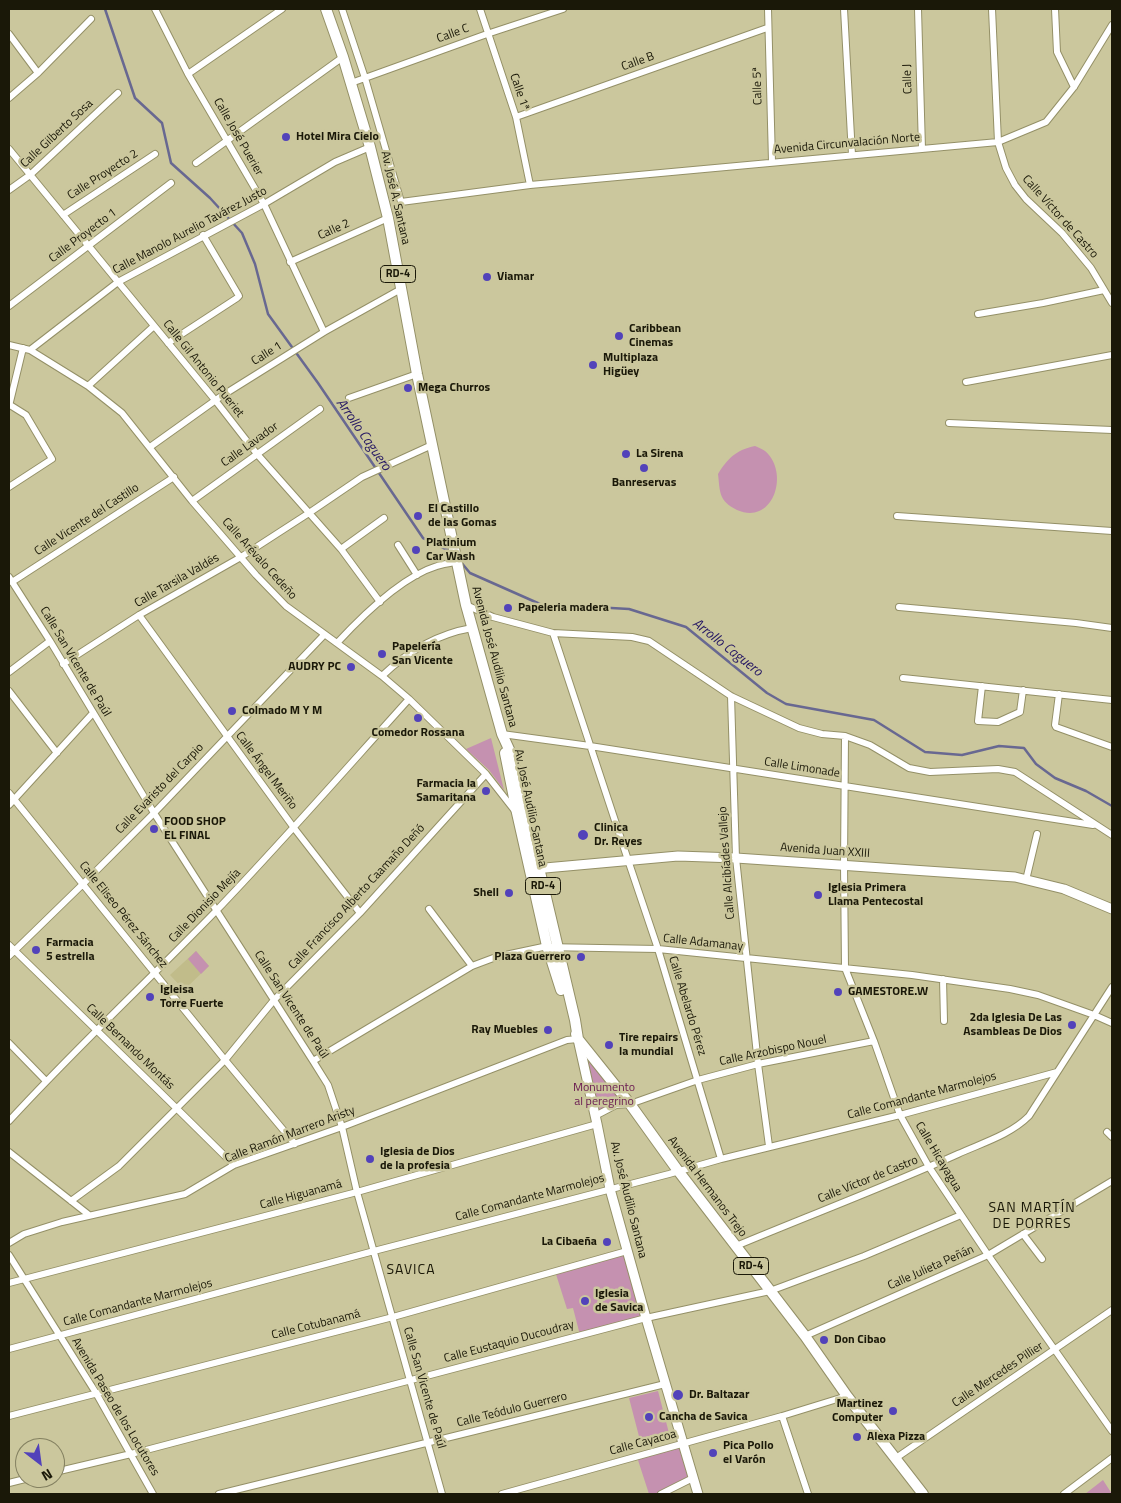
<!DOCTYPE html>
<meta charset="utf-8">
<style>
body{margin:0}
#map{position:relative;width:1121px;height:1503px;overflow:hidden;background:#cbc79d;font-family:"Titillium Web",sans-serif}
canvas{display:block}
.frame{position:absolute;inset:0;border:10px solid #1a1808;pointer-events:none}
.north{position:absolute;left:15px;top:1438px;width:50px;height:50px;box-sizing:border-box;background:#cbc79d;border:1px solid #848161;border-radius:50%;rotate:150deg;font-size:14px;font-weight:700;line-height:20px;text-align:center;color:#1a1808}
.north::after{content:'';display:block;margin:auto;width:18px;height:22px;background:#5242ba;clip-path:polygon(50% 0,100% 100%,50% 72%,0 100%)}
</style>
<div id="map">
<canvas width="1121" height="1503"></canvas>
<div class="frame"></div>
<div class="north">N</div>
</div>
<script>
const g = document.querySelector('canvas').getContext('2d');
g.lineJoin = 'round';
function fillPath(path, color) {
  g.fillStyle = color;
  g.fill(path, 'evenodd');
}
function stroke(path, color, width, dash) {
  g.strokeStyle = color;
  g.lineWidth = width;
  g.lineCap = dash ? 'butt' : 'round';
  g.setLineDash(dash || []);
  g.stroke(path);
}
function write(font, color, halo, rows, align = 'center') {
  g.font = font + ' "Titillium Web",sans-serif';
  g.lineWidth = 5;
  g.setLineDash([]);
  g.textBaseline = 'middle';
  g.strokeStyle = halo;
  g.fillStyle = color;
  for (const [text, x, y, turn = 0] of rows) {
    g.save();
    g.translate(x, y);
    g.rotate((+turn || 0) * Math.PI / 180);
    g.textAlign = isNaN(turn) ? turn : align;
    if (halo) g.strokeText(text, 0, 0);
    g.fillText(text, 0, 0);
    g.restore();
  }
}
const built = new Path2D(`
 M196,951L209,966L184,990L170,975Z`);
const green = new Path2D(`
 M755,446C758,447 762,449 765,451C790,472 774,526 737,510C731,507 725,503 722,497C719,491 719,481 718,474C728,458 736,450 755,446Z
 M491,738L504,790L489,770L466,749Z
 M196,951L209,966L201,974L188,959Z
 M578,1039L626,1104L595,1116Z
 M627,1251L646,1318L580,1335L573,1308L567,1309L555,1271Z
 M658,1391L670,1437L641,1444L629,1398Z
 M684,1444L693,1478L661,1494H649L637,1457Z
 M1103,1480L1112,1494H1085Z`);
const stream = new Path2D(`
 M105,9L135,98L162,123L171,163L210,198L242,233L255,264L268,314L318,383L423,538L452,552
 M460,561L470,573L540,604L629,609L686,627L767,693L786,704L874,720L925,752L962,755L999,746L1024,748L1036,764L1055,778L1086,791L1112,806`);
const street = new Path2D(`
 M155,9L188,74L264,204L324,332
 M342,9L365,78L401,202L530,185L998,142L1046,122L1074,87L1112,25
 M480,9L516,117L530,185
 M768,9L772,162
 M844,9L852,155
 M918,9L922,149
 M992,9L998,142L1006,168L1015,185L1026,199L1062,233L1091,268L1112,303
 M1055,9L1057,52L1074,87
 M9,34L38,73
 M188,74L282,9
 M351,83L487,34L563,9
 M9,98L38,73L91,19
 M516,117L767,28
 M9,149L215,400L257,454L341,549L380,602
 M196,163L343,57
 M9,190L30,175L118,93
 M63,215L155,154
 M290,262L388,218
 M9,306L171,183
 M978,314L1043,303L1104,290
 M168,343L237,298L239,296L203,235
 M9,345L30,350L88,386L122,413L192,501L256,575L286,606L382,676L409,699L486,774L515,811
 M30,350L118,282L264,204L335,162L370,147
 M966,382L1112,355
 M88,386L154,326
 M349,398L417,374
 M9,406L23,348
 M949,423L1112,430
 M150,447L220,397L324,332L401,289
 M9,487L52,459L26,415L10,405
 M192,501L320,409
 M897,516L1112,531
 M398,545L417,575
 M341,549L384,518
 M9,577L50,641L154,813L313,1061L328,1085L342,1127L357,1192L442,1494
 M12,582L174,477
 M466,605L493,617L553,633L632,637L649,641L731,696L799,728L822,734L845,736L870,745L909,768L930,772L998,769L1015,772L1112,835
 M899,607L1076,623L1112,628
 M139,615L294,828L360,913
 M553,633L628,860L658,949L721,1159
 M337,643C362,616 401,577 437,566C443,564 450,563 456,562
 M63,664L139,615L241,557L309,513L362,477L432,445
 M9,672L50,641
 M382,676C407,652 437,634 472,628
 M903,678L1112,700
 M982,686L978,721L998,722L1020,712L1023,690
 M9,691L57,753
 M1059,694L1055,725L1056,727L1112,747
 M731,696L736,858L758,1064L769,1146
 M502,734L590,746L1093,825
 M845,736L844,865L845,968L874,1041L900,1115L929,1167L988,1255L1112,1431
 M9,793L225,1060L295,1144
 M9,805L93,713
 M1026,880L1037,834
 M429,909L472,966
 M9,945L159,1091L234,1165
 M9,956L83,884L154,813L324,635
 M943,979L944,1021
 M9,1043L46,1081
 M313,1061L472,966L496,957L543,947L658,949L912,975L1010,989L1038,995L1094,1015L1112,1023
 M595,1116L616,1105L630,1104L698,1080L758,1064L874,1041
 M9,1121C75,1049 147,982 216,911C282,842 345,770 409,699
 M1107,1132L1112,1137
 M9,1152L89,1215
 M71,1201L119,1166L225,1060L274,1000L360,913L486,774
 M1023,1234L1042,1259
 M9,1243L24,1234L62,1222L185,1194L234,1165L342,1127L567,1040L578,1039
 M736,1246C810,1215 885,1187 958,1154C982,1143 1010,1135 1029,1116L1112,987
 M9,1255L96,1393L153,1494
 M9,1283L357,1192L597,1124
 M805,1336L988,1255L1112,1181
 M9,1349L374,1251L669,1174L721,1159L900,1115L1057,1072
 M9,1416L393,1317L627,1251
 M782,1416L808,1494
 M896,1458L1112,1310
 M55,1472L131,1454L646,1318L770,1291L864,1256L961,1215
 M9,1483L29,1478
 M219,1494L665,1384
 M502,1494L782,1416L847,1396
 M661,1494L693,1478
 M1064,1494L1112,1458`);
const secondary = new Path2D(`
 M534,869L678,856L736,858L1015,877L1064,889L1112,909
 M578,1039L597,1124L610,1189L646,1318L698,1494`);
const primary = new Path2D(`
 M326,9L343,57L370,147L388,218L417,374L466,605L502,734L513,758L575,1020L578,1039
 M505,753L517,813L547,946L561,990
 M576,1034L578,1039L630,1104L676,1168L805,1336L847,1396L923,1494`);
const markers = [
 [286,137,5,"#5242ba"],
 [487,277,5,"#5242ba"],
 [619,336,5,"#5242ba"],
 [593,365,5,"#5242ba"],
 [408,388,5,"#5242ba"],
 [626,454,5,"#5242ba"],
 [644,468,5,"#5242ba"],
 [418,516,5,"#5242ba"],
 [416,550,5,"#5242ba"],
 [508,608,5,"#5242ba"],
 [382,654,5,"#5242ba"],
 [351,667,5,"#5242ba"],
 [232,711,5,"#5242ba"],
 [418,718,5,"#5242ba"],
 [486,791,5,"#5242ba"],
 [154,829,5,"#5242ba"],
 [583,835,6,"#5242ba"],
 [509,893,5,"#5242ba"],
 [818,895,5,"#5242ba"],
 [36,950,5,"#5242ba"],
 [581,957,5,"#5242ba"],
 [838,992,5,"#5242ba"],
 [150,997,5,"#5242ba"],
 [1072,1025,5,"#5242ba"],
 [548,1030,5,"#5242ba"],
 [609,1045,5,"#5242ba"],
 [370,1159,5,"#5242ba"],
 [607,1242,5,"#5242ba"],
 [585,1301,5,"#5242ba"],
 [824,1340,5,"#5242ba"],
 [678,1395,6,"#5242ba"],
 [893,1411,5,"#5242ba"],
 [649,1417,5,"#5242ba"],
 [857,1437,5,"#5242ba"],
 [713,1453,5,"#5242ba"]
];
const shields = [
 [398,274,35],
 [543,886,35],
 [751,1266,35]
];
const shieldNames = [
 ["RD-4",398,274],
 ["RD-4",543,886],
 ["RD-4",751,1266]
];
const streetNames = [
 ["Calle C",453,34,-20],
 ["Calle B",638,62,-20],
 ["Calle J",908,79,-92],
 ["Calle 5ª",758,86,-92],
 ["Calle 1ª",519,92,71],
 ["Calle Gilberto Sosa",57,134,-43],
 ["Calle José Puerier",238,137,60],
 ["Avenida Circunvalación Norte",847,144,-5],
 ["Calle Proyecto 2",103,175,-33],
 ["Av. José A. Santana",395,198,77],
 ["Calle Víctor de Castro",1060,217,48],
 ["Calle 2",334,230,-24],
 ["Calle Manolo Aurelio Tavárez Justo",190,231,-28],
 ["Calle Proyecto 1",83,236,-37],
 ["Calle 1",267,354,-32],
 ["Calle Gil Antonio Pueriet",203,369,51],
 ["Calle Lavador",250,445,-36],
 ["Calle Vicente del Castillo",87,520,-33],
 ["Calle Arévalo Cedeño",259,559,48],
 ["Calle Tarsila Valdés",177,581,-30],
 ["Avenida José Audilio Santana",494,657,75],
 ["Calle San Vicente de Paúl",75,662,59],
 ["Calle Limonade",802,768,9],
 ["Calle Ángel Meriño",266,771,53],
 ["Calle Evaristo del Carpio",160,789,-46],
 ["Av. José Audilio Santana",530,808,78],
 ["Avenida Juan XXIII",825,851,4],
 ["Calle Alcibíades Vallejo",727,863,-94],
 ["Calle Francisco Alberto Caamaño Deñó",357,897,-47],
 ["Calle Dionisio Mejía",205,906,-46],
 ["Calle Eliseo Pérez Sánchez",123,915,51],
 ["Calle Adamanay",703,943,6],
 ["Calle San Vicente de Paúl",291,1005,57],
 ["Calle Abelardo Pérez",687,1006,73],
 ["Calle Bernando Montás",130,1047,44],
 ["Calle Arzobispo Nouel",773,1051,-12],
 ["Calle Comandante Marmolejos",922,1096,-15],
 ["Calle Ramón Marrero Aristy",290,1135,-21],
 ["Calle Hicayagua",938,1157,59],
 ["Calle Víctor de Castro",868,1180,-22],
 ["Avenida Hermanos Trejo",707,1187,53],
 ["Calle Higuanamá",301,1195,-15],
 ["Calle Comandante Marmolejos",530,1198,-15],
 ["Av. José Audilio Santana",628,1200,76],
 ["Calle Julieta Peñán",931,1268,-24],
 ["Calle Comandante Marmolejos",138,1303,-15],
 ["Calle Cotubanamá",316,1325,-14],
 ["Calle Eustaquio Ducoudray",509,1342,-15],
 ["Calle Mercedes Pillier",998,1375,-34],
 ["Calle San Vicente de Paúl",424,1388,74],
 ["Avenida Paseo de los Locutores",115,1407,59],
 ["Calle Teódulo Guerrero",512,1410,-14],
 ["Calle Cayacoa",643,1443,-15]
];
const poiNames = [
 ["Hotel Mira Cielo",296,137],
 ["Viamar",497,277],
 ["Caribbean",629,329],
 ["Cinemas",629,343],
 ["Multiplaza",603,358],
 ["Higüey",603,372],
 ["Mega Churros",418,388],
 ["La Sirena",636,454],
 ["Banreservas",644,483,"center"],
 ["El Castillo",428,509],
 ["de las Gomas",428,523],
 ["Platinium",426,543],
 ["Car Wash",426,557],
 ["Papeleria madera",518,608],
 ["Papelería",392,647],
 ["San Vicente",392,661],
 ["AUDRY PC",341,667,"right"],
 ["Colmado M Y M",242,711],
 ["Comedor Rossana",418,733,"center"],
 ["Farmacia la",476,784,"right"],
 ["Samaritana",476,798,"right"],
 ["FOOD SHOP",164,822],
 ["EL FINAL",164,836],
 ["Clinica",594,828],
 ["Dr. Reyes",594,842],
 ["Iglesia Primera",828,888],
 ["Llama Pentecostal",828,902],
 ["Shell",499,893,"right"],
 ["Farmacia",46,943],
 ["5 estrella",46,957],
 ["Plaza Guerrero",571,957,"right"],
 ["Igleisa",160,990],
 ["Torre Fuerte",160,1004],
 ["GAMESTORE.W",848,992],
 ["2da Iglesia De Las",1062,1018,"right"],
 ["Asambleas De Dios",1062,1032,"right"],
 ["Ray Muebles",538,1030,"right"],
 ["Tire repairs",619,1038],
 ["la mundial",619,1052],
 ["Iglesia de Dios",380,1152],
 ["de la profesia",380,1166],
 ["La Cibaeña",597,1242,"right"],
 ["Iglesia",595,1294],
 ["de Savica",595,1308],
 ["Don Cibao",834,1340],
 ["Dr. Baltazar",689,1395],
 ["Martinez",883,1404,"right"],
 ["Computer",883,1418,"right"],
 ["Cancha de Savica",659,1417],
 ["Alexa Pizza",867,1437],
 ["Pica Pollo",723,1446],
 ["el Varón",723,1460]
];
const parkNames = [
 ["Monumento",604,1088],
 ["al peregrino",604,1102]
];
const waterNames = [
 ["Arrollo Caguero",363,435,55],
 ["Arrollo Caguero",727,648,38]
];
const neighbourhoodNames = [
 ["SAN MARTÍN",1032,1209],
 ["DE PORRES",1032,1225],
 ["SAVICA",411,1271]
];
fillPath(built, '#c1bc8a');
fillPath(green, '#c591b0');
stroke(stream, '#686891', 2.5);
stroke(street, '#949067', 8);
stroke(secondary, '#949067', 11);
stroke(primary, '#949067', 12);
stroke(street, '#fff', 6);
stroke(secondary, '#fff', 9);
stroke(primary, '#fff', 10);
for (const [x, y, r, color] of markers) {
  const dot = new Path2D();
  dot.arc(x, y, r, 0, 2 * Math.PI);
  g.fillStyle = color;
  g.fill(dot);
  stroke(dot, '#cbc79d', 2);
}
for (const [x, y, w] of shields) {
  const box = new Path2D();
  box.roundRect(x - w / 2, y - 8.5, w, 17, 4);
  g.fillStyle = '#cbc79d';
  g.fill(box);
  stroke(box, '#1a1808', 1);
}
write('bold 11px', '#1a1808', null, shieldNames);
write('12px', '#1a1808', '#cbc79d', streetNames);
write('bold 12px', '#1a1808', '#cbc79d', poiNames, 'left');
write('12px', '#691a50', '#cbc79d', parkNames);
write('italic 14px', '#251763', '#cbc79d', waterNames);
g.letterSpacing = '1px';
write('14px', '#1a1808', '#cbc79d', neighbourhoodNames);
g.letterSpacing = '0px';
</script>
